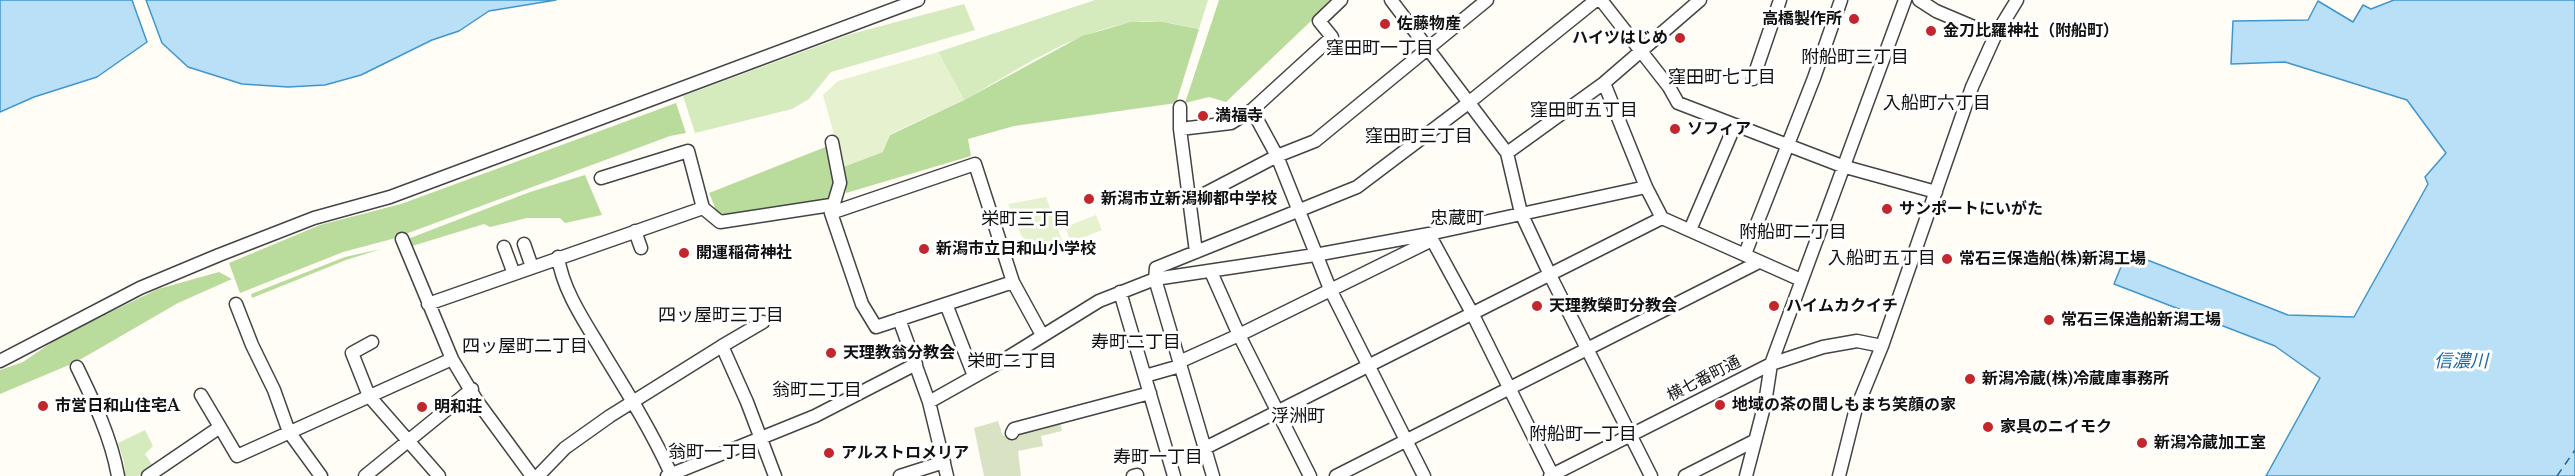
<!DOCTYPE html>
<meta charset="utf-8">
<style>
body{margin:0}
canvas{display:block;background:#fffdf5}
</style>
<canvas width="2575" height="476"></canvas>
<script>
const g = document.querySelector('canvas').getContext('2d');
g.lineJoin = 'round';
function fillPath(path, color) {
  g.fillStyle = color;
  g.fill(path, 'evenodd');
}
function stroke(path, color, width, dash) {
  g.strokeStyle = color;
  g.lineWidth = width;
  g.lineCap = dash ? 'butt' : 'round';
  g.setLineDash(dash || []);
  g.stroke(path);
}
function write(font, color, halo, rows, align = 'center') {
  g.font = font + ' "Libre Baskerville","Noto Sans JP",serif';
  g.lineWidth = 6;
  g.setLineDash([]);
  g.textBaseline = 'middle';
  g.strokeStyle = halo;
  g.fillStyle = color;
  for (const [text, x, y, turn = 0] of rows) {
    g.save();
    g.translate(x, y);
    g.rotate((+turn || 0) * Math.PI / 180);
    g.textAlign = isNaN(turn) ? turn : align;
    if (halo) g.strokeText(text, 0, 0);
    g.fillText(text, 0, 0);
    g.restore();
  }
}
const green = new Path2D(`
 M1095,0H1208L1199,29C1176,24 1153,19 1130,23C1070,33 1016,71 964,100L938,52Z
 M964,4L975,30L831,72L809,99L792,109L695,133L683,96L851,34Z
 M145,430L153,446L145,454L153,466L138,476H125L124,462L118,443Z`);
const forest = new Path2D(`
 M1219,0H1333L1226,102L1209,97L1185,103Z
 M1131,22H1163L1199,29L1176,103L1014,126L968,139L971,156L846,193L843,167L882,152L890,135L964,100L1082,36Z
 M676,103L686,133L670,136L392,239L343,252L240,293L229,263L320,225L401,204Z
 M828,146L836,182L828,201L723,218L711,210L715,207L709,193Z
 M585,175L602,215L565,223L560,218H527L490,227L484,224L409,247L405,240L530,192Z
 M381,249L346,260L252,298L251,294L345,257Z
 M219,272L232,279L178,303L76,362L0,394V370L23,362L61,336L158,289Z`);
const cemetery = new Path2D(`
 M998,421L1003,436L1060,421L1062,431L1041,436L1043,446L1018,451L1021,476H984L974,428Z`);
const pitch = new Path2D(`
 M938,52L964,100L890,134L883,152L843,167L823,95L838,81Z
 M1046,197L1064,245L1031,258L1008,204Z
 M1096,215L1102,230L1071,242L1065,227Z`);
const water = new Path2D(`
 M0,0H132L147,42L97,77L34,97L0,112Z
 M146,0H556L489,11L459,31L432,40L361,75L325,85L288,87L242,84L188,67L162,43Z
 M2394,0H2575V476H2266L2320,378L2275,346L2114,284L2127,252L2288,315L2354,317L2428,184L2425,177L2446,153L2407,100L2285,62L2231,64L2233,21L2308,20L2318,1L2353,22L2363,5L2371,9Z`);
const ferry = new Path2D(`
 M2557,476L2575,450`);
const minor = new Path2D(`
 M1391,0L1507,153L1521,213L1550,275L1651,476
 M1601,0L1669,87L1678,103L1842,166L1936,192
 M1919,0L1936,11L1995,36
 M1753,79L1780,0
 M1604,83L1646,187L1662,218L1801,280
 M1180,107V129L1196,252
 M1252,110L1277,156L1330,289L1424,476
 M1180,129L1231,123L1252,110L1332,37L1319,21L1341,0
 M832,142L840,183L831,213L862,304L876,327L1013,282
 M1507,153L1604,83L1700,0
 M601,178L688,151L703,208L720,222L831,205
 M1189,202L1277,156L1315,141L1487,0
 M831,213L975,164L1013,282L1042,335
 M1690,230L1735,125
 M635,231L641,248
 M1429,234L1472,313L1553,476
 M402,239L452,359L477,401L532,476
 M524,244L532,267
 M504,247L514,274
 M1745,254L1814,78L1841,0
 M558,257C563,292 587,325 605,356C629,395 653,434 672,476
 M1211,272L1239,335L1310,476
 M1120,292L1174,476
 M236,304L252,345L274,390L289,432L321,476
 M428,304L703,208
 M946,304L974,376
 M899,319L929,402L947,476
 M372,342L352,353L369,396L439,476
 M722,346L763,322
 M0,361L140,288L219,255L314,218L390,197L918,0
 M1179,362L1239,335L1432,240
 M77,367C94,402 111,437 118,476
 M1145,376L1180,366
 M929,402L1002,361L1099,301L1155,279L1315,255L1429,234L1646,187
 M220,427L237,456L452,359
 M1012,433L1014,429L1150,393
 M1205,448L1662,218
 M148,476L220,427L201,395
 M365,476L472,389
 M538,476L565,448L610,416L722,346L747,402L775,476
 M667,476L815,416L916,364
 M900,476L944,462
 M1133,476L1137,475
 M1213,476L1155,279L1156,268L1357,187L1467,104L1596,0
 M1336,476L1759,262
 M1550,476L1771,364L1823,347L1857,341L1882,346
 M1685,476L1754,441
 M1746,476L1765,403L1771,364L1905,0
 M1839,476L1855,412L1882,346L1972,87L1995,36L2017,0`);
const markers = [
 [1854,19,6,"#c4262e"],
 [1385,24,6,"#c4262e"],
 [1931,31,6,"#c4262e"],
 [1680,38,6,"#c4262e"],
 [1203,116,6,"#c4262e"],
 [1675,129,6,"#c4262e"],
 [1089,199,6,"#c4262e"],
 [1887,209,6,"#c4262e"],
 [924,249,6,"#c4262e"],
 [684,253,6,"#c4262e"],
 [1947,259,6,"#c4262e"],
 [1537,306,6,"#c4262e"],
 [1774,306,6,"#c4262e"],
 [2049,320,6,"#c4262e"],
 [831,353,6,"#c4262e"],
 [1970,379,6,"#c4262e"],
 [1720,405,6,"#c4262e"],
 [43,406,6,"#c4262e"],
 [422,407,6,"#c4262e"],
 [1988,427,6,"#c4262e"],
 [2142,443,6,"#c4262e"],
 [829,453,6,"#c4262e"]
];
const poiNames = [
 ["高橋製作所",1842,19,"right"],
 ["佐藤物産",1397,24],
 ["金刀比羅神社（附船町）",1943,31],
 ["ハイツはじめ",1668,38,"right"],
 ["満福寺",1215,116],
 ["ソフィア",1687,129],
 ["新潟市立新潟柳都中学校",1101,199],
 ["サンポートにいがた",1899,209],
 ["新潟市立日和山小学校",936,249],
 ["開運稲荷神社",696,253],
 ["常石三保造船(株)新潟工場",1959,259],
 ["天理教榮町分教会",1549,306],
 ["ハイムカクイチ",1786,306],
 ["常石三保造船新潟工場",2061,320],
 ["天理教翁分教会",843,353],
 ["新潟冷蔵(株)冷蔵庫事務所",1982,379],
 ["地域の茶の間しもまち笑顔の家",1732,405],
 ["市営日和山住宅A",55,406],
 ["明和荘",434,407],
 ["家具のニイモク",2000,427],
 ["新潟冷蔵加工室",2154,443],
 ["アルストロメリア",841,453]
];
const streetNames = [
 ["横七番町通",1704,379,-27]
];
const neighbourhoodNames = [
 ["窪田町一丁目",1380,49],
 ["附船町三丁目",1855,58],
 ["窪田町七丁目",1722,78],
 ["入船町六丁目",1937,104],
 ["窪田町五丁目",1584,111],
 ["窪田町三丁目",1419,137],
 ["忠蔵町",1457,219],
 ["栄町三丁目",1026,220],
 ["附船町二丁目",1793,233],
 ["入船町五丁目",1882,259],
 ["四ッ屋町三丁目",721,316],
 ["寿町二丁目",1136,343],
 ["四ッ屋町二丁目",525,347],
 ["栄町二丁目",1012,362],
 ["翁町二丁目",817,391],
 ["浮洲町",1298,417],
 ["附船町一丁目",1583,435],
 ["翁町一丁目",713,453],
 ["寿町一丁目",1158,458]
];
const waterNames = [
 ["信濃川",2461,362]
];
fillPath(green, '#d5ebbd');
fillPath(forest, '#b9dc9c');
fillPath(cemetery, '#d9e3c4');
fillPath(pitch, '#e6f2cf');
fillPath(water, '#b9e0f7');
stroke(water, '#3f96cf', 1.5);
stroke(ferry, '#1768a6', 1.5, [8, 6]);
stroke(minor, '#444', 15);
stroke(minor, '#fff', 12);
for (const [x, y, r, color] of markers) {
  const dot = new Path2D();
  dot.arc(x, y, r, 0, 2 * Math.PI);
  g.fillStyle = color;
  g.fill(dot);
  stroke(dot, '#fff', 2);
}
write('bold 16px', '#111', '#fff', poiNames, 'left');
write('16px', '#111', '#fff', streetNames);
write('18px', '#111', '#fff', neighbourhoodNames);
write('italic 18px', '#1768a6', '#fff', waterNames);
</script>
